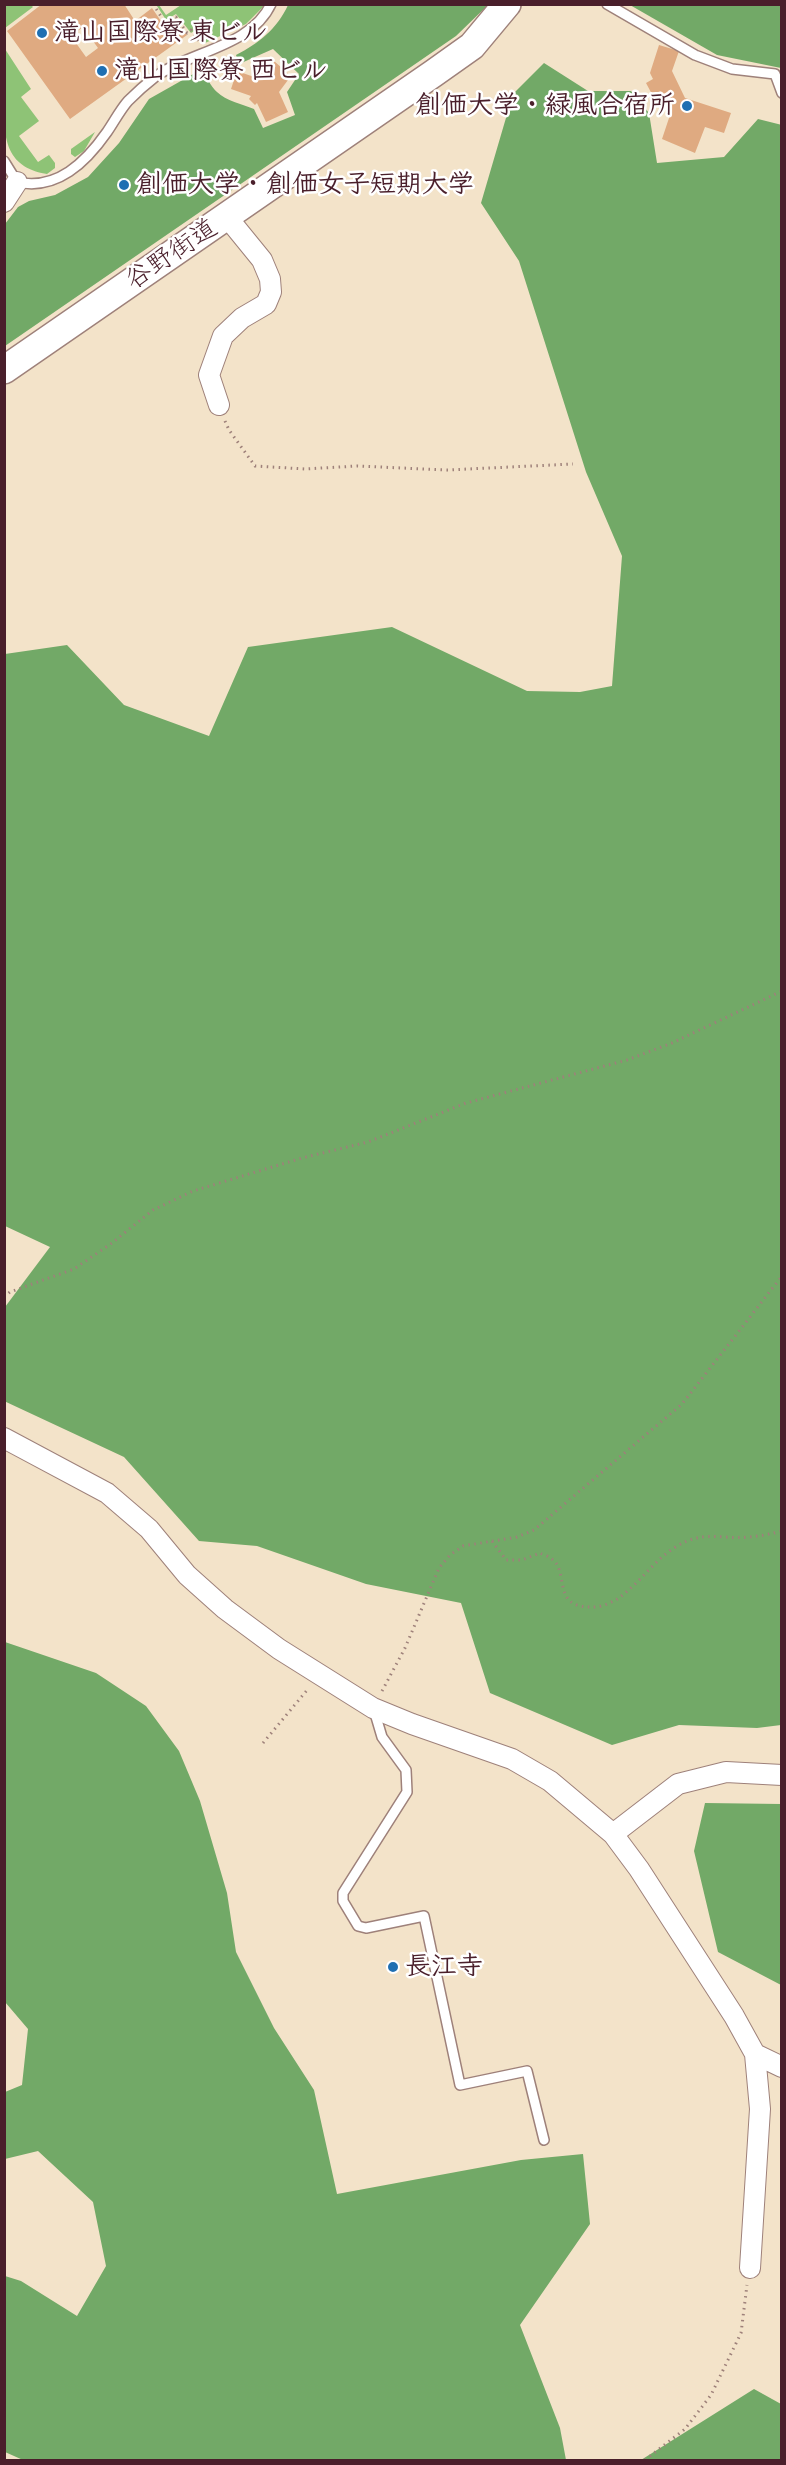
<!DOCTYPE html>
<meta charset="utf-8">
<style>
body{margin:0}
#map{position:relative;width:786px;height:2465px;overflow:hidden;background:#f3e3c9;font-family:Itim,sans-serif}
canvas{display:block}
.frame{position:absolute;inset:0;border:6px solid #4a1f2b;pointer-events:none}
</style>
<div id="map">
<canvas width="786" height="2465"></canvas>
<div class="frame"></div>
</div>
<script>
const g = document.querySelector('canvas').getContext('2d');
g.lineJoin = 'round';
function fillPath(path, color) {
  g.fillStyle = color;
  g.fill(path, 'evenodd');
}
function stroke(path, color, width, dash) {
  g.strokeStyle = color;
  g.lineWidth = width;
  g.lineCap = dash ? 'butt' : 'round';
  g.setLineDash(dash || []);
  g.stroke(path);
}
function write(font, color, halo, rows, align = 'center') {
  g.font = font + ' Itim,"Klee One",sans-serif';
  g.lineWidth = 5;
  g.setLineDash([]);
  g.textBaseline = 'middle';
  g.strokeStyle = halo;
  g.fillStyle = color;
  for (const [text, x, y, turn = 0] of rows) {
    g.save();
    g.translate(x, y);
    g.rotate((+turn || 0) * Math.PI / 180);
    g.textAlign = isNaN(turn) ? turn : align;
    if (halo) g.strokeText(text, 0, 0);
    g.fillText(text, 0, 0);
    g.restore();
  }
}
const green = new Path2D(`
 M5,4L31,5L33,7L5,28Z
 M159,5L166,15L181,5H265L246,24L203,44L194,31L191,33L176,14L166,20L157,6Z
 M5,49L31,89L21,97L39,121L19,136L38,162L49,155L55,163V168L47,174C4,167 4,136 4,102C4,84 4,67 5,49Z
 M95,132L84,151L75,157L71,154V149Z`);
const forest = new Path2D(`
 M288,5H488L456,36L5,346V224L18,207L29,201L55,195L88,177L119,143L149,99L195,73C214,81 205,80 217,92C226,101 242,104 254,109L263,128L295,115L287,92L299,74L273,49L239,64L236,55C259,43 277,29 288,5Z
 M630,5H781V68L717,55Z
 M544,63L588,91H631L649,113L657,163L724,157L758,119L782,125L781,1725L757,1728L679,1725L612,1745L490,1693L461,1603L366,1584L257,1546L199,1541L124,1457L4,1401L5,1307L50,1247L5,1226V654L67,645L124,705L209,736L248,647L392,627L527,691L580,692L612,686L622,556L586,472L519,261L481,203L513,94Z
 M5,1642L96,1673L146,1706L179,1751L200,1801L227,1893L236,1952L274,2028L314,2090L337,2194L521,2160L583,2154L590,2224L520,2325L560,2428L566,2460H23L5,2452V2276L21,2281L77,2316L106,2266L93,2202L38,2151L5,2159V2092L22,2085L28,2029L5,2002Z
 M705,1803L781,1804V1985L718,1952L694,1851Z
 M754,2389L781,2404V2460H641Z`);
const building = new Path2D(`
 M42,4H124L135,21L152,8L165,27L175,20L187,35L70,119L7,31ZM83,27L98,48L86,57L71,36Z
 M659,45L679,51L672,71L685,98L731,113L724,133L705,127L695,153L662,139L670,115L660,95L654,98L646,83L653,79L650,73Z
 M274,61L291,76L279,92L288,112L266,122L257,103L255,105L249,99L251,96L231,89L237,71L257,78Z`);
const path = new Path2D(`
 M153,4L166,24L176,17L187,33L191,30L199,41
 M225,421L229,430L255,466L305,469L357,466L447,470L573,464
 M4,1297L10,1292L74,1269L112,1243L153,1210L193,1191L302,1158L368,1142L466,1103L627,1060L672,1043L782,991
 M492,1541L506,1560H522L540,1553C543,1555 549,1556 552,1559C567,1570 556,1598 577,1605C621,1618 642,1568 674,1548C703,1529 720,1540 750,1537C760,1536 771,1534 782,1531
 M382,1691L405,1648L439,1568L450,1555L463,1546L517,1537L534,1530L682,1404L782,1276
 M263,1743L308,1689
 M645,2460L685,2429L711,2395L741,2333L747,2285`);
const service = new Path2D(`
 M607,4L695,55L732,69L775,74L782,93
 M4,161L17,182C57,191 86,162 107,132C114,122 120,110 128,101C136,93 146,84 155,77C190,51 251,47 271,4
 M374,1710L382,1737L406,1770L407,1792L343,1893V1901L358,1926L366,1928L424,1916L460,2085L527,2071L544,2140`);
const minor = new Path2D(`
 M4,202L17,182
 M219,405L209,375L223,336L242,318L266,304L271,292L270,279L262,260L227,217
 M4,1438L107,1493L149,1529L187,1575L225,1609L279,1649L373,1708L412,1724L512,1759L550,1781L613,1834L639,1869L734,2016L755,2054L760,2109L750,2268
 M613,1834L678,1784L726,1772L782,1775
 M755,2054L782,2067`);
const secondary = new Path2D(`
 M4,370L434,73L472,46L507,4`);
const markers = [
 [42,33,6,"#1f6fb2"],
 [102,71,6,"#1f6fb2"],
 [687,106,6,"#1f6fb2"],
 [124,185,6,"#1f6fb2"],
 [393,1967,6,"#1f6fb2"]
];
const poiNames = [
 ["滝山国際寮 東ビル",54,33],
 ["滝山国際寮 西ビル",114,71],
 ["創価大学・緑風合宿所",675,106,"right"],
 ["創価大学・創価女子短期大学",136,185],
 ["長江寺",405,1967]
];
const streetNames = [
 ["谷野街道",172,255,-34]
];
fillPath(green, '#8ec376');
fillPath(forest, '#72a967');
fillPath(building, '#dfaa81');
stroke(service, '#9e817a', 12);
stroke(minor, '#9e817a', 22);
stroke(secondary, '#9e817a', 30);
stroke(path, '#9e817a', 3, [1.5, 4.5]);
stroke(service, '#fff', 9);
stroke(minor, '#fff', 20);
stroke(secondary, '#fff', 27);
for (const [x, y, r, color] of markers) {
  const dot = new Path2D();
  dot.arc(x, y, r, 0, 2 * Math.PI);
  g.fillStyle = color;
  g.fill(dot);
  stroke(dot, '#fff', 2);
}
write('bold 26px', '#4a1f2b', '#fff', poiNames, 'left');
write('26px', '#4a1f2b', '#fff', streetNames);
</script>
